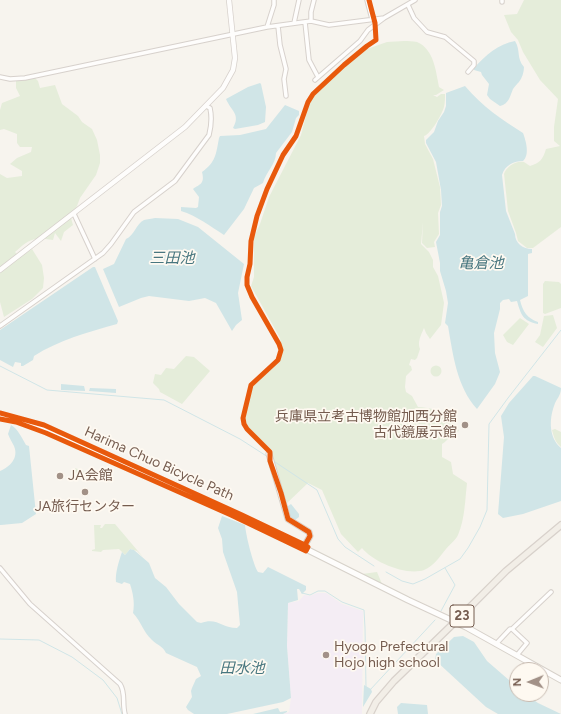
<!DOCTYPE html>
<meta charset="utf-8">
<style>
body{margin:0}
#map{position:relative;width:561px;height:714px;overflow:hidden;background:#f7f4ee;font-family:Figtree,sans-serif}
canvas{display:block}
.north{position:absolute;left:509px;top:662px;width:40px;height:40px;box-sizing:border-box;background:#fef9f1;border:1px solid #c7bab0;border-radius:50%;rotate:269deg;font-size:11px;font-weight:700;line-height:16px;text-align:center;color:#755c4f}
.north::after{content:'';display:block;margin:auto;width:14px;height:18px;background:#a29187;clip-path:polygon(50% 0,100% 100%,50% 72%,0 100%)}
</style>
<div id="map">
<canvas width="561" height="714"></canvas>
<div class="north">N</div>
</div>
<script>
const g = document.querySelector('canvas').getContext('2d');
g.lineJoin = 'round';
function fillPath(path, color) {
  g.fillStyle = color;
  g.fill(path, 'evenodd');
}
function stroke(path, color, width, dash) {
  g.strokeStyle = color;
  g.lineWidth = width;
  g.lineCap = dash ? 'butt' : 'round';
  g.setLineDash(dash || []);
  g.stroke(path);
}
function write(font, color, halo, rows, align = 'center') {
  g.font = font + ' Figtree,"Noto Sans JP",sans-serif';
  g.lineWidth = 3.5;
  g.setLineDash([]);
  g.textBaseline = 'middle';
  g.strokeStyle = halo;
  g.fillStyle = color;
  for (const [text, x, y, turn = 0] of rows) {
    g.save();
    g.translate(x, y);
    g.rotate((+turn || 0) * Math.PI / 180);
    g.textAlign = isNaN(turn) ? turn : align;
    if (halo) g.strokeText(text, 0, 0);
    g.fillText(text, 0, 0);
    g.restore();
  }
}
const education = new Path2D(`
 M317,593H326L342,604L363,611L362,714H283L289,712L291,698L287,646L288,603L299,601L304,595L310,596Z`);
const green = new Path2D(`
 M524,0H561V227L533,248H527L518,241L516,233L508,211L504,174C506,167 516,160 524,162C526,163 528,165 530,166C540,163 543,159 546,149L560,146L554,141V127L558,99L540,80L523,52L518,40L511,32L504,15L517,14Z
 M404,41C408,41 413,41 417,42C434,49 436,72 439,87L444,90L436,95H433L437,97L441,94H445C445,98 445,103 444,107C442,114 431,134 424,136L425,144L433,159L440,187L441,205L438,213L439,234L434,242L435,247L427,248L422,243L423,222L421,244L429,252L433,260V267L438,276L444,303L441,325L430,339L426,333L424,328C421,335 417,342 420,349L417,358L415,360L411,359L409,365L411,366L412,370L406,376L405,387L406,392L412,396L418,407C428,407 438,411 448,412L459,431C450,434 450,439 442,444V457L451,462L453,474L467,483C465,500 465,519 458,535C456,540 450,544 446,549C440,556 434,566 424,570C406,576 373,562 362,548L358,552L341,534L322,490L308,483L287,503L271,461L273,451L254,434L244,424C244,408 249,388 260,377C268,369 275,366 282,355L280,338L251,286L254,277V237L260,224L269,197L301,135L310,100L336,73L367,49L387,42Z
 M34,77L38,81L40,88L55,85L62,104L78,116L82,122L92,129L97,140L100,155V163L96,175L80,198L77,206L71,218L73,225L64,232L61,241L55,233L53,240C32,237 30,239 15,252L20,257L32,249L42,265L44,278L43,288L32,299L4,317L0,302V174L7,178L22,176V171L10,164L17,158L31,152L32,147H20L17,143V134L4,129L0,130V110L2,103L20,96L16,88V81Z
 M545,281L559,282L561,284V308L545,314L543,313V284Z
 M553,315L557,328L543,347L535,342L540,335L544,316Z
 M520,318L529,324L513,345L507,342L503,335Z
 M186,356L194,357L210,371L182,404L160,392L159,389L153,383L155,374L161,375L166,368L174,369Z
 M430.5 371a5.5 5.5 0 1 1 11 0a5.5 5.5 0 1 1-11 0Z
 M555,429L561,432V447C555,442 554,437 552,430Z
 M75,468L85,472V477L76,478Z
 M105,524H115L143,557L137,551L130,549L125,555L119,549L103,550L101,552L92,551V550L95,549L94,525H101L100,528H102Z
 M377,572L382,584L362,574Z`);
const water = new Path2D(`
 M515,41C521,51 516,58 524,67C524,72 522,78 519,82C517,84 515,86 513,89C510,96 509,104 500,106L490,99L487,95L489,84L482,75L481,72L474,70V68C486,55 498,44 515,41Z
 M260,83L261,84L266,107L265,122L258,125L235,129L233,128C241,114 231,111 226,99L248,87Z
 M465,86C483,107 501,119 523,133C526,141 530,155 523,161C514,161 505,165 502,175L506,211L515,234C515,243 523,249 532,249V253L528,254V296L520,300C523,312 527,318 538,322V324C523,321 521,315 517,301L511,302L509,299L503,300L500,303V309L494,333L495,353L500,372L495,384L477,409C457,387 453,355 448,326L445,323L448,303L446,291L440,271V263L436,242L440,235V212L442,206L441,190L436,162L426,143V140L434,132L438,121L444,112L446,106V93Z
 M285,105L299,111V115L296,118L292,132L276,153C276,164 266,172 263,183L254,188L244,209L224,235C210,226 197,216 181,211V207L196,208L198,207L199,197L193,189C200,184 205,184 202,172C216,162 216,154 219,138L220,136L240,135L266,129Z
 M155,218L178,219L198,227L244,264L238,293L242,320L236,325L232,331L216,303L205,298L189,301L149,296L141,298L119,307L103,269L114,264L126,239C134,236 136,224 144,220C147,219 152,219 155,218Z
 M93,267H95L118,321L117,324C88,332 59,340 34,356L33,360L23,366H21V363L15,362L13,367L0,360V330Z
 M533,376H535L561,388C561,396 556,399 554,406C549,420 549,438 561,448V501L523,514L503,518L498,514L504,437L501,416L509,403Z
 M61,384L84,386L85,390V391L61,390Z
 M90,388L116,389V393L89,391Z
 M11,425C18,429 22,438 26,445L29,446L36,514L22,523L1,525H0V471C10,467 19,458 14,446C12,442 10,439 8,434Z
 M291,504L299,514V517L295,520L289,517L288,511V506Z
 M222,516L245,525C246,536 253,564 258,572L263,573L268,567L306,586V590L302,594L299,589H297L298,600L288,603L287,646L291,698L283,702L227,714H194L188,710L186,707L192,697L191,691L192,688L196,679L201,676L197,667L166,653C163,646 157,645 152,640C143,632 141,621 133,613C135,603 133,593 130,584L124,582L122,584L116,582C115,573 119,561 122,552L125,555L130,549L134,550L149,563L155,578L166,587L179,604L197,622L201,623C217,617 222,628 237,628L240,625L237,592L223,552L222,539L218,528Z
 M463,636L474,642L487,661L517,687V694H525L538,703L561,714H498L486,707L435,660L436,654L454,637Z
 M364,685L371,689L372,692L363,707Z
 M401,703L427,705L428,714H398L397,707Z
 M278,708L280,712L287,711V712L283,714H253Z`);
const stream = new Path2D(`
 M0,366L47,390L164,400L240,439L268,457
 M272,460L317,490L338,539L345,547L374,566
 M386,572L402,581L413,584L425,579L460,559L468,548L480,527L487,510L489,424L508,398L561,330
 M302,593L310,595L318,591H325L342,602L364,610L365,628L366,687
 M441,611L455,585L445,568
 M0,639L39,640L72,657L103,680L117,698L122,714
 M370,690L435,620`);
const minor = new Path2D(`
 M367,0L372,19
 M502,2V0
 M408,5L414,18L427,32L445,37L474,61V65L468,72
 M311,21V12L314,0
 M305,22L309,60L318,77
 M294,23L299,0
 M278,26L280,45L286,69L284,79L286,96
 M267,27L274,5V0
 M0,77L10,79L25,78L267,27L311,21L329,25L384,18L415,0
 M315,80L360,41L368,30L384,18
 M74,214L95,259
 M0,326L103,253L111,244L134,212L175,181L209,135C211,127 212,117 210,108L206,106
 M0,568L30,604L120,684C126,693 122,703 125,714
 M512,629L527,643L517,655
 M496,644L510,629H512L551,592`);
const tertiary = new Path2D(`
 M0,270L185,127L223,88L233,70L235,58L229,0`);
const secondary = new Path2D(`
 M0,416L40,427L268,530L408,600L466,627L561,680
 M269,454L288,519L309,532L310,536L305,545`);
const primary = new Path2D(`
 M370,714L376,702L394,681L455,622L506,571L561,525`);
const cycleway = new Path2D(`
 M0,413L44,425L242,515L305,545L308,547L306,551L231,515L46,433L16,422L0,419
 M305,545L310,536L309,532L288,519L281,493L270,461V452L247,429L244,424L243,418L251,385L278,360L281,350L279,344L252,297L247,285V277L250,264L251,241L257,216L267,189L283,155L296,136L308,102L313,94L344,65L367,46L376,40L375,23L369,0`);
const markers = [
 [465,425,4,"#a29187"],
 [60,476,4,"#a29187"],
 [85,492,4,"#a29187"],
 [326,655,4,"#a29187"]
];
const shields = [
 [462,616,24]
];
const shieldNames = [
 ["23",462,616]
];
const poiNames = [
 ["兵庫県立考古博物館加西分館",457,417,"right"],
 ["古代鏡展示館",457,433,"right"],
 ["JA会館",68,476],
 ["JA旅行センター",85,507,"center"],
 ["Hyogo Prefectural",334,647],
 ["Hojo high school",334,663]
];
const streetNames = [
 ["Harima Chuo Bicycle Path",159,464,24]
];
const waterNames = [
 ["三田池",172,259],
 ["亀倉池",481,264],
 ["田水池",242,669]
];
fillPath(education, '#f4edf4');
fillPath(green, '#e5edda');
fillPath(water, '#d0e5e7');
stroke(stream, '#d0e5e7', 1);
stroke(minor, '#d7d1cc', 5.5);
stroke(tertiary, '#d7d1cc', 6);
stroke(secondary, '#d7d1ca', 7);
stroke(primary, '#d8d1cb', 8);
stroke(minor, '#fefdfc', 3.5);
stroke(tertiary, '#fefdfc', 4.5);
stroke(secondary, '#fefdfc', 5);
stroke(primary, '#f2eee7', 5.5);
stroke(cycleway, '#e8590c', 5);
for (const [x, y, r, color] of markers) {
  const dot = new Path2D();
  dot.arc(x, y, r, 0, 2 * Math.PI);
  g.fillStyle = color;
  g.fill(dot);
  stroke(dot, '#fef9f1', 1.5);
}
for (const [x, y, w] of shields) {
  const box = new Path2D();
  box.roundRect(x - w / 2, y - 11, w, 22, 3);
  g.fillStyle = '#fef9f1';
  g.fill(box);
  stroke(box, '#755c4f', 1);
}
write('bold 13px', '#755c4f', null, shieldNames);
write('14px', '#755c4f', '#fef9f1', poiNames, 'left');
write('14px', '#755c4f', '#fef9f1', streetNames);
write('italic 15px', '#47767f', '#fef9f1', waterNames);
</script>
